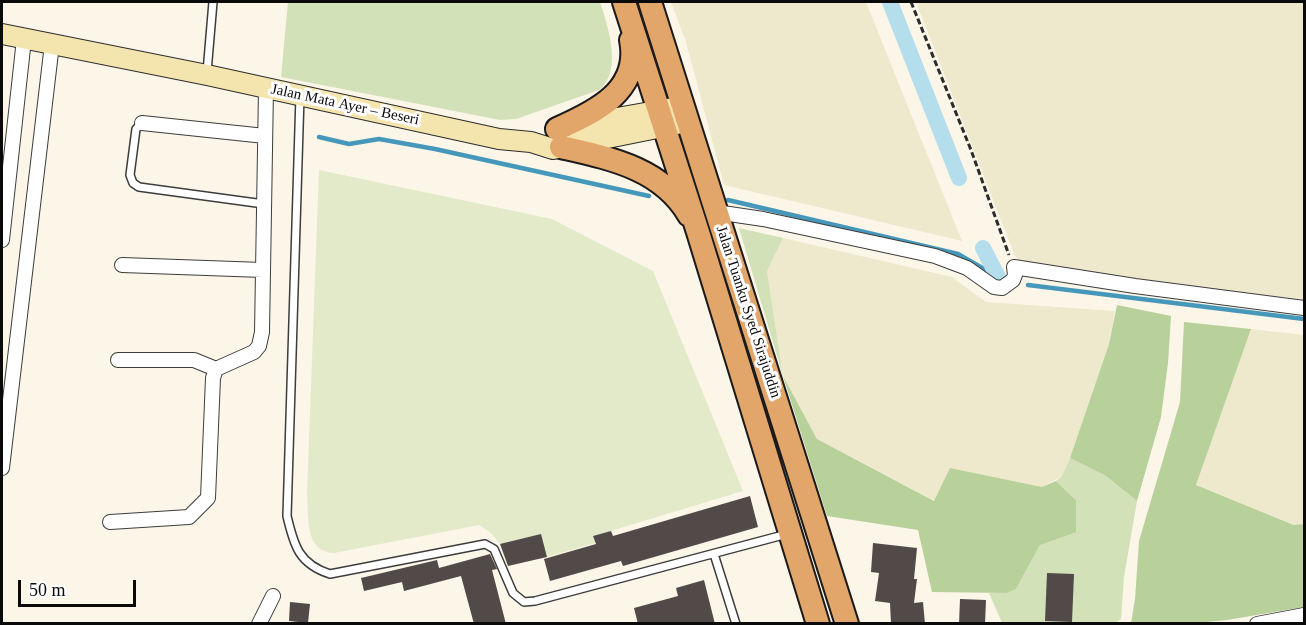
<!DOCTYPE html>
<meta charset="utf-8">
<style>
body{margin:0}
#map{position:relative;width:1306px;height:625px;overflow:hidden;background:#fcf6e9;font-family:"Times New Roman",serif}
canvas{display:block}
.frame{position:absolute;inset:0;border:3px solid #0a0a0a;pointer-events:none}
.scale{position:absolute;left:18px;top:580px;width:118px;height:27px;box-sizing:border-box;border:3px solid #0a0a0a;border-top:0;padding-left:8px;font-size:18px;line-height:21px;white-space:nowrap;color:#0a0a0a;-webkit-text-stroke:4px #fff;paint-order:stroke}
</style>
<div id="map">
<canvas width="1306" height="625"></canvas>
<div class="frame"></div>
<div class="scale">50 m</div>
</div>
<script>
const g = document.querySelector('canvas').getContext('2d');
g.lineJoin = 'round';
function fillPath(path, color) {
  g.fillStyle = color;
  g.fill(path, 'evenodd');
}
function stroke(path, color, width, dash) {
  g.strokeStyle = color;
  g.lineWidth = width;
  g.lineCap = dash ? 'butt' : 'round';
  g.setLineDash(dash || []);
  g.stroke(path);
}
function write(font, color, halo, rows, align = 'center') {
  g.font = font + ' "Times New Roman",serif';
  g.lineWidth = 6;
  g.setLineDash([]);
  g.textBaseline = 'middle';
  g.strokeStyle = halo;
  g.fillStyle = color;
  for (const [text, x, y, turn = 0] of rows) {
    g.save();
    g.translate(x, y);
    g.rotate((+turn || 0) * Math.PI / 180);
    g.textAlign = isNaN(turn) ? turn : align;
    if (halo) g.strokeText(text, 0, 0);
    g.fillText(text, 0, 0);
    g.restore();
  }
}
const farmland = new Path2D(`
 M671,2H866L962,241L724,185L686,42Z
 M916,2H1304V302L1232,293L1021,262L1015,256Z
 M783,238L952,277L986,302L1115,311L1109,344L1070,458L1062,476L1042,487L950,468L935,501L817,439L783,376L767,271Z
 M1251,329L1304,335V524L1295,525L1196,485Z`);
const green = new Path2D(`
 M288,2H600C608,26 623,71 599,90L516,119L500,120L281,77Z
 M739,228L783,238L767,271L783,376Z
 M1070,458L1106,476L1137,501L1124,577L1121,619L1115,623H1002L989,593H1007L1016,589L1040,545L1076,500L1056,481L1062,476Z`);
const forest = new Path2D(`
 M1117,305L1171,316L1168,363L1161,417L1137,501L1106,476L1070,458L1109,344Z
 M1184,322L1251,329L1196,485L1294,525L1304,524V607L1227,620L1185,624L1131,623L1135,599L1139,541L1180,402Z
 M783,376L817,439L934,501L950,468L1042,487L1056,481L1076,500V532L1040,545L1016,589L1007,593L932,592L918,530L827,516Z`);
const pitch = new Path2D(`
 M319,170L552,219L653,271L743,491L594,536L595,543L547,557L500,544L491,533L479,525L334,553C304,552 309,517 307,494Z`);
const stream = new Path2D(`
 M319,137L349,144L379,139L435,149L649,196
 M728,200L958,254L998,277
 M1028,285L1304,319`);
const canal = new Path2D(`
 M890,2L959,178
 M983,248L998,277`);
const building = new Path2D(`
 M750,496L758,527L623,566L621,561L550,581L544,559L596,544L593,536L611,531L613,536Z
 M541,534L547,557L508,566L500,544Z
 M873,543L917,548L914,579H917L914,603L923,602L925,624H891L890,603L875,601L879,573L871,572Z
 M490,554L497,569L492,570L506,624H474L461,576L404,591L402,582L364,591L361,578L437,560L439,568Z
 M1047,573L1074,574L1072,622L1045,621Z
 M704,580L715,624H638L634,608L678,596L676,588Z
 M960,599L986,600L985,624H959Z
 M290,602L310,604L308,623L289,621Z`);
const path = new Path2D(`
 M911,2L971,150L1009,255`);
const service = new Path2D(`
 M207,72L213,2
 M300,96L287,516C294,546 299,564 330,574L485,544L494,549L513,593L524,602L535,601L787,534
 M142,123L136,129L130,175L133,183L139,187L264,204
 M714,554L736,624`);
const minor = new Path2D(`
 M142,123L265,136
 M716,212L763,219L935,256L967,268L994,287L1002,288L1013,280L1015,275L1014,267L1135,286L1304,308
 M2,240L24,39
 M122,265L263,270
 M118,360H194L216,369
 M2,468L52,44
 M110,522L189,517L208,498L213,378L216,369L254,352L259,346L262,332L266,89
 M259,624L273,596
 M1257,624L1304,615`);
const secondary = new Path2D(`
 M2,34L207,75L499,139L531,142L553,149L677,124
 M572,126L673,108`);
const trunk = new Path2D(`
 M624,2L698,232L818,624
 M650,2L847,624
 M557,129C596,112 641,90 631,40
 M561,147C609,158 662,168 689,215`);
const streetNames = [
 ["Jalan Mata Ayer – Beseri",345,105,12],
 ["Jalan Tuanku Syed Sirajuddin",748,312,72]
];
fillPath(farmland, '#eee8cd');
fillPath(green, '#d2e1b8');
fillPath(forest, '#b8d09a');
fillPath(pitch, '#e2eac9');
stroke(stream, '#4698ba', 4.5);
stroke(canal, '#b5deed', 16);
fillPath(building, '#514a48');
stroke(service, '#3d3d3d', 10);
stroke(minor, '#3d3d3d', 16);
stroke(secondary, '#2c2c2c', 22);
stroke(trunk, '#1b1b1b', 26);
stroke(path, '#2c2c2c', 3, [6, 3]);
stroke(service, '#fff', 7);
stroke(minor, '#fff', 14);
stroke(secondary, '#f4e4ad', 20);
stroke(trunk, '#e3a66a', 22);
write('15px', '#0a0a0a', '#fff', streetNames);
</script>
